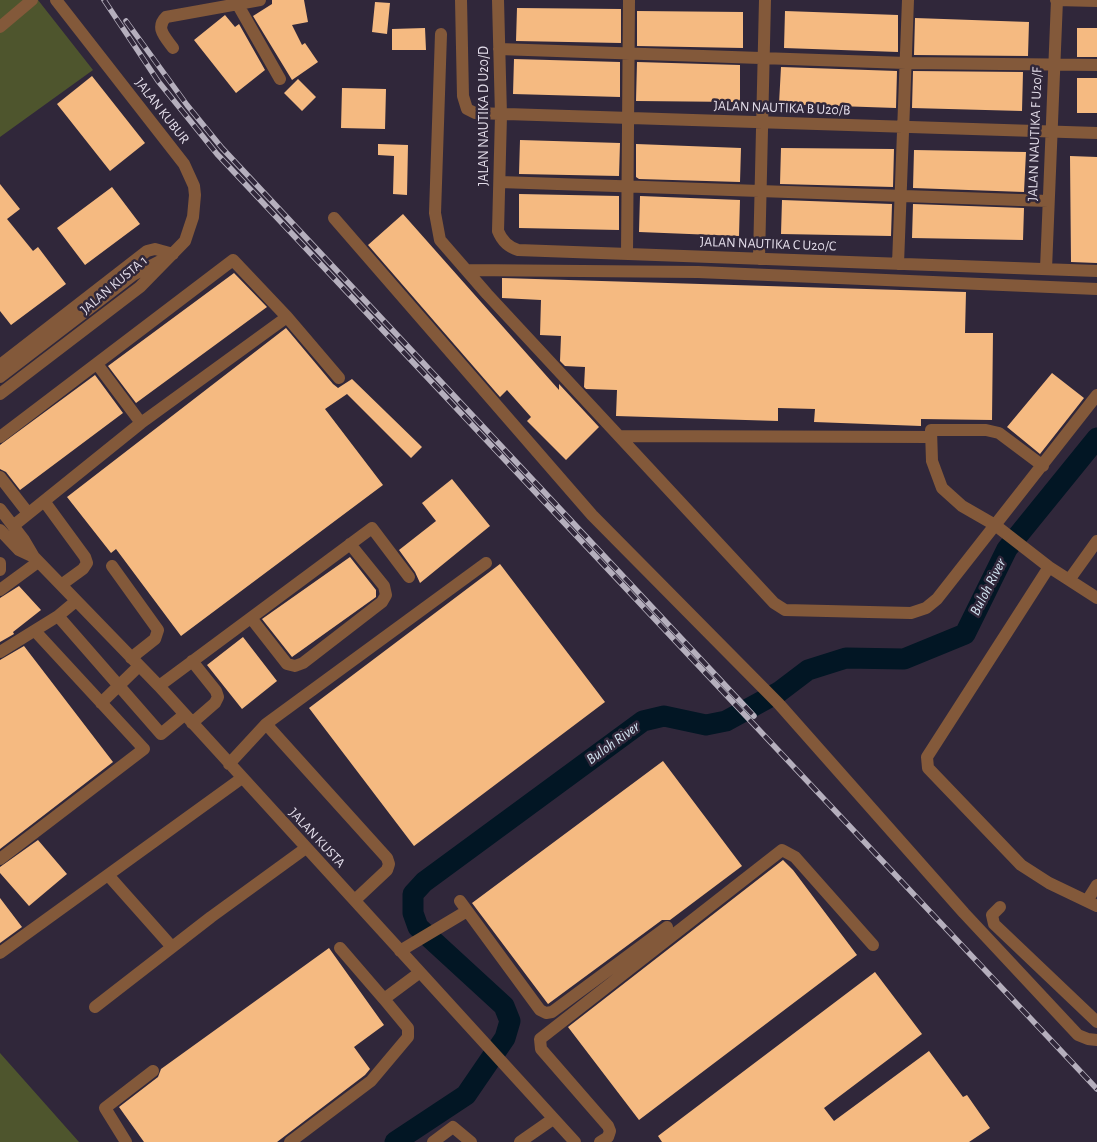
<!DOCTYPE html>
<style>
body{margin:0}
canvas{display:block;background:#30273a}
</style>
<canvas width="1097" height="1142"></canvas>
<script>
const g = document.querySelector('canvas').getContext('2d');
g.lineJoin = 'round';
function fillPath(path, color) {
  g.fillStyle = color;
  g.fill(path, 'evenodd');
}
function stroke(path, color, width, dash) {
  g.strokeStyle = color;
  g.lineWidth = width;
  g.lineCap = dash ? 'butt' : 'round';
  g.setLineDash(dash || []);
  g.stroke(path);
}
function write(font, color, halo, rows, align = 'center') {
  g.font = font + ' "Alegreya Sans",sans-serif';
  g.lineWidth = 5;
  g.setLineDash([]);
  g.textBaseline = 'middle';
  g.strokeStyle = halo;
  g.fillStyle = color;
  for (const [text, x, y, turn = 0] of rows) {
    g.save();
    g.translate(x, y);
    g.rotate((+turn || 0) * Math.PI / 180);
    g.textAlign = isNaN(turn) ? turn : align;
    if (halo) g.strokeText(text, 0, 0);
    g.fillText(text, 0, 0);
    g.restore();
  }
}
const green = new Path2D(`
 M0,0H38L93,70L0,137Z
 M0,1053L79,1142H0Z`);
const river = new Path2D(`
 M395,1142L466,1095L505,1038L510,1021L504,1006L418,927L413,913V894L424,882L643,721L664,716L706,725L726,721L779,692L808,670L846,658L904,659L965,634L1007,549L1097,438`);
const building = new Path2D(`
 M272,0H304L308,22L292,25L302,45L305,43L318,62L292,80L253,16L272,4Z
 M375,2L390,3L387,34L372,32Z
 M517,8L621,9V43L516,41Z
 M637,11L743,12V48L637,46Z
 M785,11L898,15V52L784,48Z
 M225,15L235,27L239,24L265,70L236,93L194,40Z
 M915,18L1029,22L1028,56L914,55Z
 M425,28L426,50H392V29Z
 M1077,28H1097V57H1077Z
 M514,59L620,62V97L513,94Z
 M637,62L740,65V102L636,101Z
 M781,67L897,71L896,108L779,104Z
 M913,71L1023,72L1022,111L912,108Z
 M92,76L145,143L110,171L57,104Z
 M1077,78H1097V113H1077Z
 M298,79L316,97L302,111L284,93Z
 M342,88L386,89L385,129L341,128Z
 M520,140L620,143L619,176L519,174Z
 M378,144L408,145L407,195L393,194L394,156L378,155Z
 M636,144L741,148L740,182L639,179L636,177Z
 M781,148L894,149L893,187L780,184Z
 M914,150L1026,152L1024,192L913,188Z
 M1070,156L1097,157V263L1071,262Z
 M0,184L20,209L7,219L33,251L38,247L66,284L11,325L0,311Z
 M112,187L140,224L85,265L57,228Z
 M519,194L619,196V230L519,228Z
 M640,196L740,200L739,236L639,232Z
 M782,200L892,204L891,236L781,234Z
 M913,204L1024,208L1023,240L912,238Z
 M403,214L559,390V384L599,427L566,460L527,421L531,417L507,390L500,397L368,245Z
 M234,273L267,307L136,403L108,366Z
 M502,278L966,292L965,333H993L992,420L921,419V426L814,422L815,409L778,408V421L616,416L617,390L586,389L584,387L585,367L565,366L560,361L561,336L540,335L541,300L502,298Z
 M286,328L333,384L338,388L352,379L422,447L411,458L347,394L325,409L383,485L181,636L116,549L111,553L67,497Z
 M1052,373L1084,398L1040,454L1007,427Z
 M95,375L123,413L20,490L6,472L0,469V445Z
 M452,479L490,526L420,583L415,572L399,550L436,521L422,503Z
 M350,557L376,590V597L292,657L262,619Z
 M500,564L605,702L414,846L309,708Z
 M19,586L41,610L13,632L14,634L0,642V598Z
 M243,637L277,681L242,709L207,665Z
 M24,646L113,762L0,849V660Z
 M663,761L742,866L670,920H662L548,1004L472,903Z
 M38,840L67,874L29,906L0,873V867Z
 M783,860L793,870L857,955L639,1120L568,1027Z
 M0,898L22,927L0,943Z
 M329,948L384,1025L354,1047L370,1069L365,1075L277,1142H144L119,1107L158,1077L161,1069Z
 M875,972L922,1034L824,1108L834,1121L929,1051L963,1097L967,1095L990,1128L969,1142H662L658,1136Z`);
const minor = new Path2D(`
 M238,0V5L280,79
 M461,0L463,96L467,109L475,113L1097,133
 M498,0L501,115L498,231C502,241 508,247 518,250L1097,271
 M1056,0L1097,1
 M0,27L32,0
 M441,34L435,213L440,240L487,294L774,603L785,610L911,613L926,608L937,599L1097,395
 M173,48C165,37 155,28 166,17L260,0
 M499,49L906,63L1097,65
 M500,182L1048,201
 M334,218L592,515L779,704L964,913L1078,1035L1088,1039L1097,1040
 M627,254L629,0
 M759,259L765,0
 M898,264L908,0
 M1046,269L1057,0
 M466,270L698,272L1097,289
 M97,364L141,423
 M0,365L147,251L155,249L173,254
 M0,377L133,275L160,261
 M0,394L140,287L185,241L193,217L195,195L194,186L184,164L56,0
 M620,436L930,437
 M0,437L233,260L287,317L339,378
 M1043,466L999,433L986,430H931L932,461L942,488L962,506L995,525L1049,567L927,757L928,768L1021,865L1049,883L1097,906
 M0,477L28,513
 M44,501L85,557L87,563L83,569L61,585
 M0,509L24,540L34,557L159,686L575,1142
 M13,526L141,423L287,317
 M0,530L19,550L34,557
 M0,563V570
 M112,566L158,630L155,639L131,658
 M1049,567L1097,598
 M1069,580L1097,541
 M0,590L38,562
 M58,616L76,601
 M251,618L287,664L295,666L303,663L382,602L386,595L384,586L350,544
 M0,652L58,616L161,734L184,715
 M159,686L372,528L409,577
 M101,703L139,666
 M192,723L215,703L218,697L216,691L192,661
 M266,724L486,563
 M229,764L266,724L387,858L389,864L387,870L355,900
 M0,859L144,749L35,631
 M108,875L172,947
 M460,901L540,1010L546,1013L552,1012L667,927
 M1087,901L1097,885
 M1000,907L992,915L994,924L1097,1022
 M340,948L384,999
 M400,951L467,911
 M0,953L242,778
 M95,1007L211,917L306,848
 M126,1142L105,1108L153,1071
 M290,1142L371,1081L408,1037V1028L384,999L419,973
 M433,1142L453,1127L471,1142
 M520,1142L553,1119
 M600,1142L608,1137L610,1131L608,1126L541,1049L540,1039L782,850L795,857L873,945`);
const rail = new Path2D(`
 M104,0L158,81L217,154L1097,1089
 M126,21L187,105L222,148L754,716`);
const streetNames = [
 ["JALAN NAUTIKA B U20/B",782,108,2],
 ["JALAN KUBUR",162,111,52],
 ["JALAN NAUTIKA D U20/D",484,116,-90],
 ["JALAN NAUTIKA F U20/F",1035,134,-88],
 ["JALAN NAUTIKA C U20/C",768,244,2],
 ["JALAN KUSTA 1",114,285,-40],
 ["JALAN KUSTA",317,838,47]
];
const waterNames = [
 ["Buloh River",988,587,-63],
 ["Buloh River",613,743,-36]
];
fillPath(green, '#4e552d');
stroke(river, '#021624', 21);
fillPath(building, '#f5ba81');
stroke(minor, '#83593a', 12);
stroke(rail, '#b5afbd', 5.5);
stroke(rail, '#30273a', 4, [11]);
write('14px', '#e3ddea', '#30273a', streetNames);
write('italic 15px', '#d3e5f2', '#30273a', waterNames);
</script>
